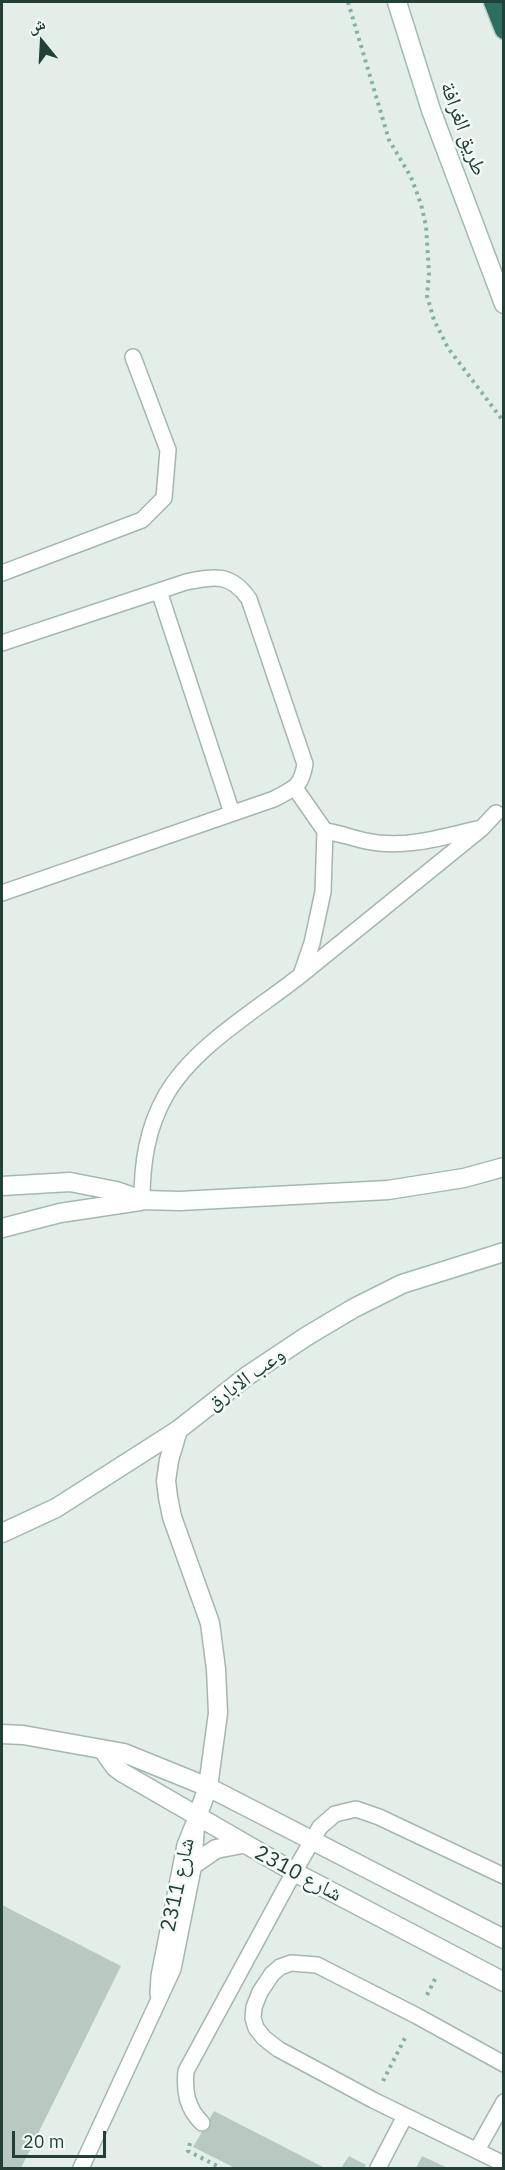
<!DOCTYPE html>
<meta charset="utf-8">
<style>
body{margin:0}
#map{position:relative;width:505px;height:2170px;overflow:hidden;background:#e3eee9;font-family:"IBM Plex Sans","Noto Naskh Arabic",sans-serif}
canvas{display:block}
.frame{position:absolute;inset:0;border:3px solid #214038;pointer-events:none}
.north{position:absolute;left:12px;top:12px;width:60px;height:60px;-webkit-text-stroke:4px #f4faf7;paint-order:stroke;rotate:342deg;font-size:16px;font-weight:700;line-height:24px;text-align:center;color:#214038}
.north::after{content:'';display:block;margin:auto;width:21px;height:27px;background:#214038;clip-path:polygon(50% 0,100% 100%,50% 72%,0 100%)}
.scale{position:absolute;left:12px;top:2131px;width:94px;height:27px;box-sizing:border-box;border:3px solid #214038;border-top:0;padding-left:8px;font-size:18px;line-height:21px;white-space:nowrap;color:#214038;-webkit-text-stroke:4px #f4faf7;paint-order:stroke}
</style>
<div id="map">
<canvas width="505" height="2170"></canvas>
<div class="frame"></div>
<div class="north">ش</div>
<div class="scale">20 m</div>
</div>
<script>
const g = document.querySelector('canvas').getContext('2d');
g.lineJoin = 'round';
function fillPath(path, color) {
  g.fillStyle = color;
  g.fill(path, 'evenodd');
}
function stroke(path, color, width, dash) {
  g.strokeStyle = color;
  g.lineWidth = width;
  g.lineCap = dash ? 'butt' : 'round';
  g.setLineDash(dash || []);
  g.stroke(path);
}
function write(font, color, halo, rows, align = 'center') {
  g.font = font + ' "IBM Plex Sans","Noto Naskh Arabic",sans-serif';
  g.lineWidth = 5;
  g.setLineDash([]);
  g.textBaseline = 'middle';
  g.strokeStyle = halo;
  g.fillStyle = color;
  for (const [text, x, y, turn = 0] of rows) {
    g.save();
    g.translate(x, y);
    g.rotate((+turn || 0) * Math.PI / 180);
    g.textAlign = isNaN(turn) ? turn : align;
    if (halo) g.strokeText(text, 0, 0);
    g.fillText(text, 0, 0);
    g.restore();
  }
}
const building = new Path2D(`
 M2,1905L121,1966L21,2168H2Z
 M214,2111L325,2168H235L193,2147Z
 M349,2156L366,2165L364,2168H341Z
 M422,2156L448,2168H416Z`);
const path = new Path2D(`
 M348,2L389,140L411,177L421,204L426,226L429,273L427,296L434,320L448,348L504,422
 M427,1995L437,1975
 M383,2081L406,2036
 M190,2143L188,2151L221,2168`);
const lane = new Path2D(`
 M2,573L142,520L164,498L168,450L133,357
 M159,591L232,813
 M2,643L186,582C215,576 231,573 249,599L305,764C301,788 294,788 274,799L2,893
 M295,788L325,831C339,833 352,838 366,841C403,849 440,838 477,829
 M301,975L312,943L323,892L325,831
 M142,1200C142,1163 147,1128 166,1095C194,1046 257,1010 301,975C361,927 421,877 481,829L496,813
 M158,1994L159,1976L185,1845L193,1825
 M504,2064L417,2016L317,1965L291,1963L280,1967L272,1974L260,1992L254,2007L253,2018L256,2028L264,2038L278,2049L373,2100L504,2164
 M202,2123C187,2108 184,2092 186,2071L294,1872L320,1827L335,1814L356,1809L379,1817L504,1876
 M477,2150L504,2102
 M81,2168L173,1969L194,1864L197,1817
 M378,2168L405,2116`);
const street = new Path2D(`
 M178,1430L169,1460L166,1481L168,1497L172,1517L210,1623L216,1669L218,1713L208,1787L197,1817
 M2,1734L23,1735L124,1753L208,1787L504,1939
 M103,1750L115,1767L123,1773L294,1872L504,1982
 M194,1864L216,1849L242,1844`);
const secondary = new Path2D(`
 M397,2L431,110L504,304
 M2,1186L70,1182L116,1191L142,1200L180,1201L388,1190L464,1178L504,1167
 M2,1228L60,1213L140,1201
 M2,1533L56,1508L178,1430L247,1376L307,1336L354,1308L402,1284L504,1252`);
const highway = new Path2D(`
 M493,2L504,30`);
const streetNames = [
 ["طريق الغرافة",463,129,70],
 ["وعب الابارق",246,1379,-36],
 ["شارع 2310",298,1874,28],
 ["شارع 2311",178,1885,-78]
];
fillPath(building, '#b8c9c2');
stroke(lane, '#a5b6b0', 18);
stroke(street, '#a5b6b0', 21);
stroke(secondary, '#a1bab1', 21);
stroke(highway, '#c1cac7', 21);
stroke(path, '#82b3a3', 4, [3, 4.5]);
stroke(lane, '#fff', 15);
stroke(street, '#fff', 18);
stroke(secondary, '#fff', 18);
stroke(highway, '#2c6e60', 18);
write('21px', '#214038', '#f4faf7', streetNames);
</script>
